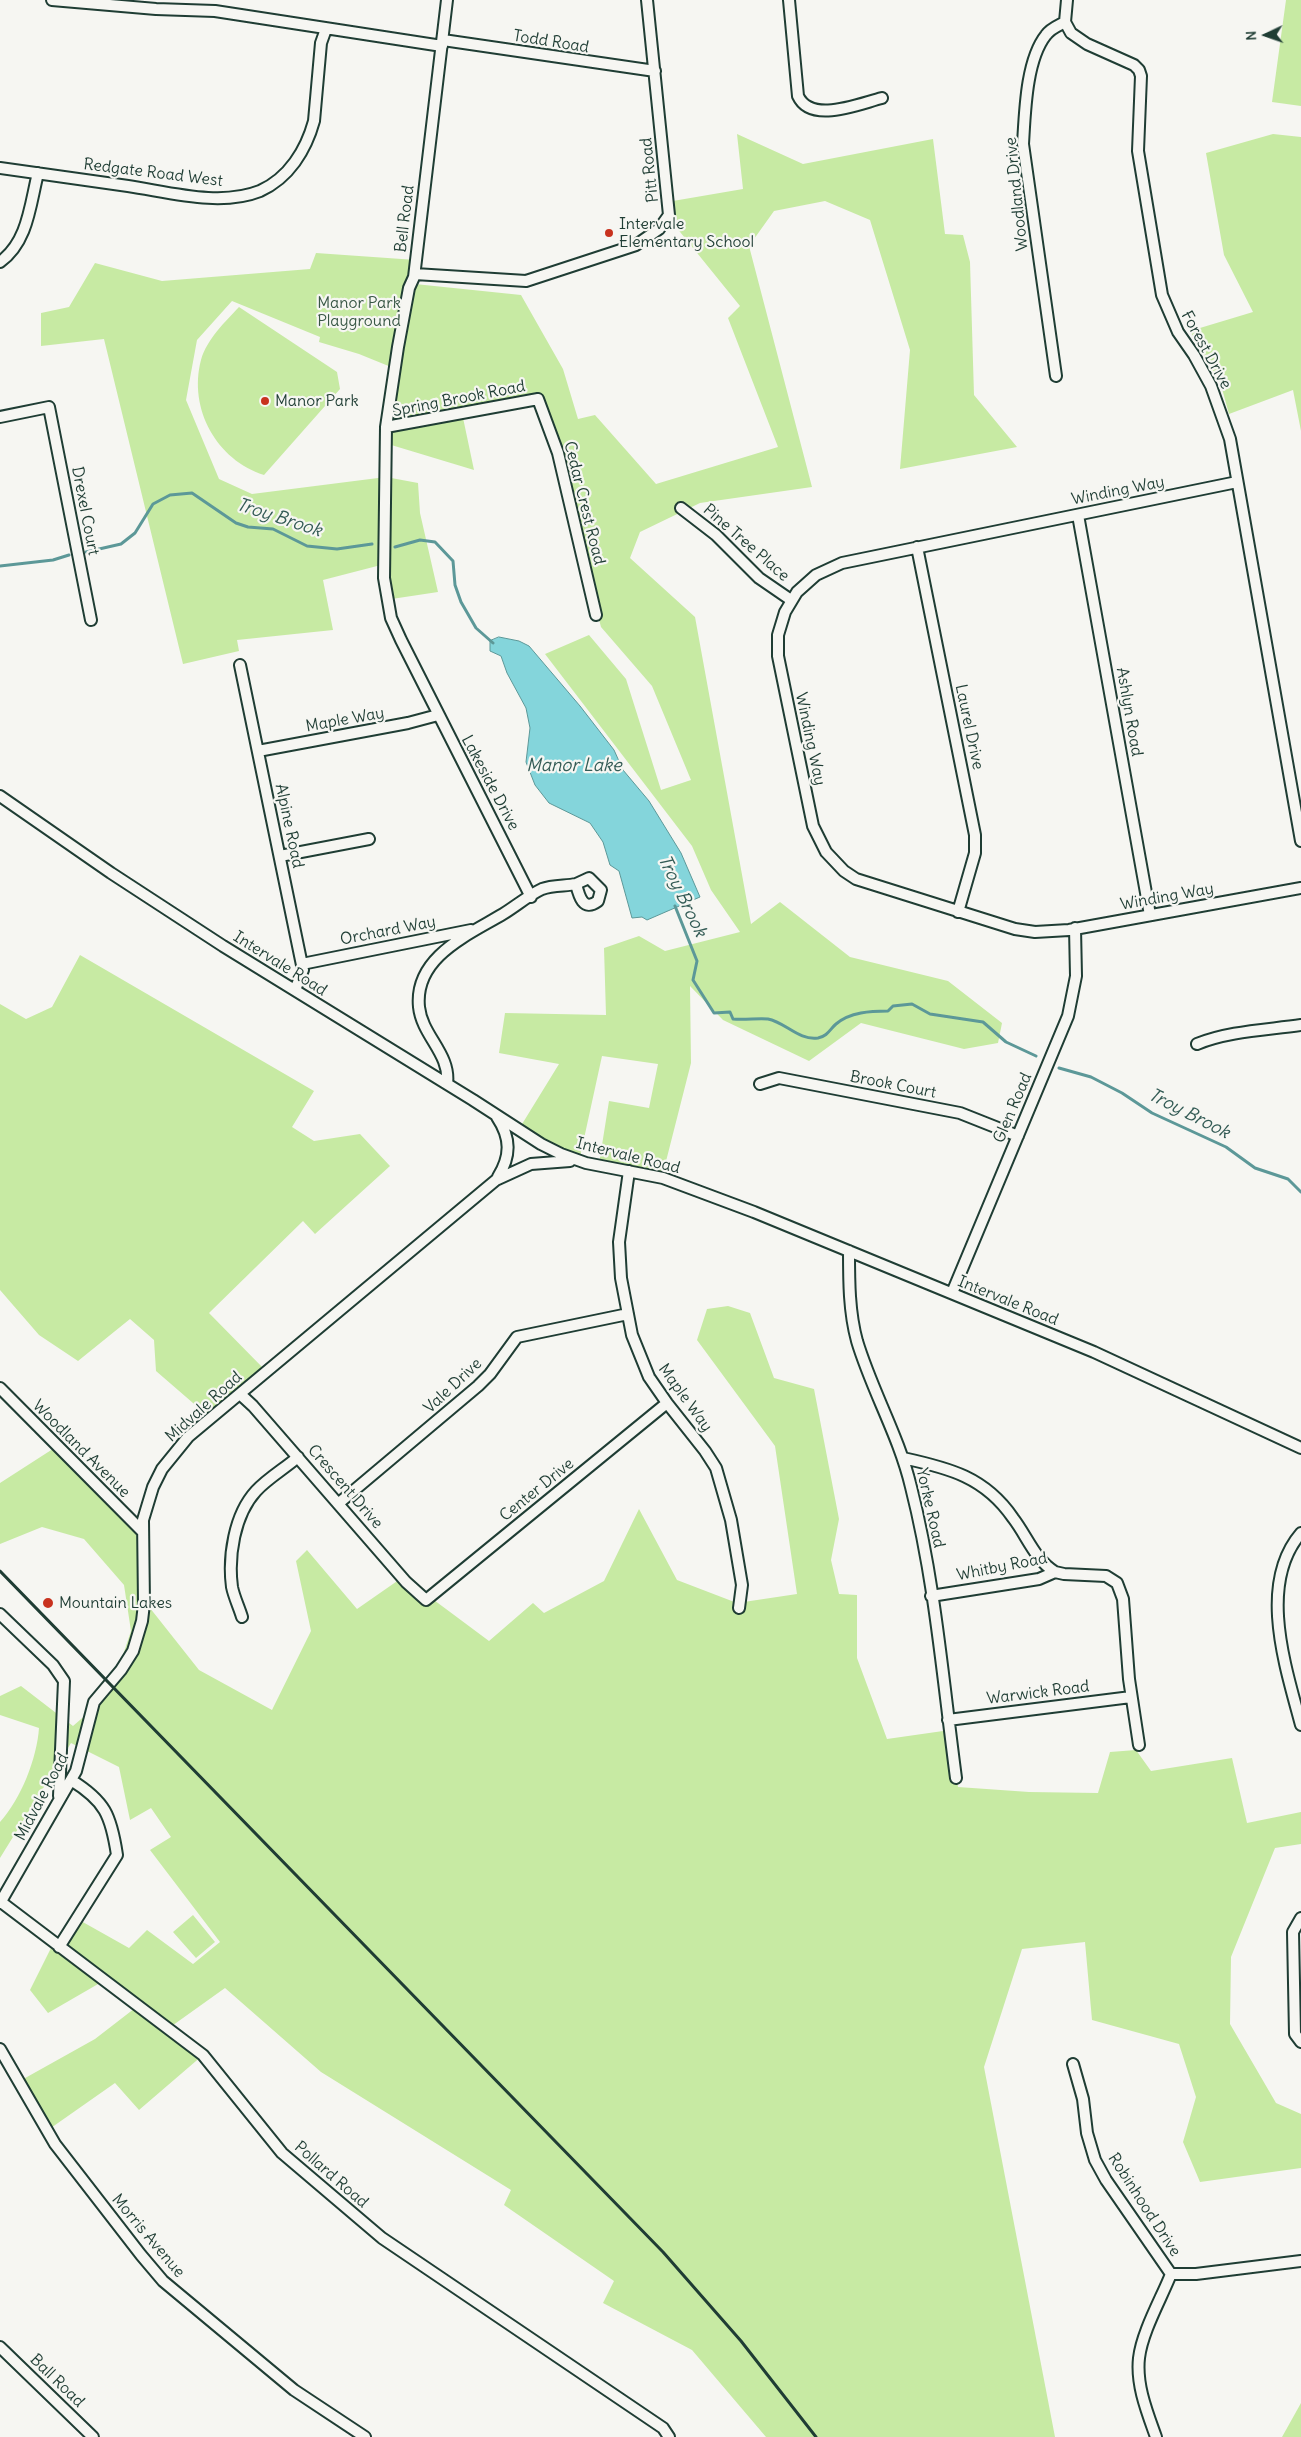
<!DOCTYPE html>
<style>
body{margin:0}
#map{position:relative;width:1301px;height:2437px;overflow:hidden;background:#f6f6f2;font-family:Delius,sans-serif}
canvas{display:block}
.north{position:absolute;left:1241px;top:10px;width:50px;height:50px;-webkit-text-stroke:4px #f6f6f2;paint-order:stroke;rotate:267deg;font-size:14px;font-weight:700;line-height:20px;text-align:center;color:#1f3d34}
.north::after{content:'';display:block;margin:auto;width:18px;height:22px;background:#1f3d34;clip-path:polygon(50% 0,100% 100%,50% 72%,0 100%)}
</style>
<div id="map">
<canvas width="1301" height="2437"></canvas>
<div class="north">N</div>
</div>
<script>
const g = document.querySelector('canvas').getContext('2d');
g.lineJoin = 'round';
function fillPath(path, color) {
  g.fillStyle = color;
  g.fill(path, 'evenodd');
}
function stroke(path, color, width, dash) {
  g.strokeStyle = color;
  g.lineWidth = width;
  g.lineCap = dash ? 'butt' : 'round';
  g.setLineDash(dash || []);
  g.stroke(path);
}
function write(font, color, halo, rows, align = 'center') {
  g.font = font + ' Delius,sans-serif';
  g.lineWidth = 4.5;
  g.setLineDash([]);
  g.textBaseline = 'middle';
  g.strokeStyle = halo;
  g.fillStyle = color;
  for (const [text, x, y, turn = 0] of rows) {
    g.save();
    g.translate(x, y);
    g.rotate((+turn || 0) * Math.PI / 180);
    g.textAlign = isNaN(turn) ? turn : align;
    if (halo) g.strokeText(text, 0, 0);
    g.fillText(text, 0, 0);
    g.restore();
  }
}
const green = new Path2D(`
 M1286,0H1301V106L1272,102Z
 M737,134L803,164L933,139L945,234L963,235L970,262L974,395L1017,447L900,469L910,350L870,220L825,201L774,211L749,246L812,487L700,503L640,532L630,558L695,617L751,924L780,902L850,957L948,981L1002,1023L998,1043L964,1049L861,1023L809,1061L723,1020L690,986L691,1063L662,1177L599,1164L609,1101L649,1108L658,1064L602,1056L580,1157L564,1153L519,1129L559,1064L499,1053L505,1013L606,1015L604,948L639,936L665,951L740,932L711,890L692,846L545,654L589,635L626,679L661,790L691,780L652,686L601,627L541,403L462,413L474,470L388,444L391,367L359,354L319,342L320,337L232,301L197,340L186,400L219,479L252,494L386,477L418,483L420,513L438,592L385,600L381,565L323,580L333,630L237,640L239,651L183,664L104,339L41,346V313L69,307L95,263L162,281L310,269L316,253L416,260L415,284L521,295L563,369L578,419L595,415L656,484L778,447L728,318L740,306L672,222L667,202L743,189Z
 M1273,134L1301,137V431L1293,390L1229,414L1221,385L1190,331L1253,312L1224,255L1206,153Z
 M239,307L337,372L340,389L264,475C217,460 188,409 201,360C207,339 225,322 239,307Z
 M80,955L314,1091L292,1127L314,1141L360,1134L390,1166L315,1234L303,1221L209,1313L266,1371L208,1416L156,1371L154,1340L130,1319L78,1361L39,1335L0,1290V1004L26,1019L52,1007Z
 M728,1306L750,1313L774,1378L814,1389L839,1519L831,1560L839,1594L857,1595V1658L887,1739L950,1730L958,1787L1029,1792L1098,1793L1110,1752L1136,1750L1151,1771L1232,1758L1247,1823L1301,1812V1844L1275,1848L1231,1957L1230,2024L1276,2103L1301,2114V2168L1200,2182L1183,2142L1196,2097L1179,2044L1092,2020L1085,1942L1022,1949L984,2067L1055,2437H766L692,2350L603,2303L614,2281L504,2205L511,2190L321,2072L225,1988L169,2028L203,2055L139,2110L115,2083L48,2130L18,2082L95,2039L139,2005L105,1980L48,2013L30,1990L55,1940L64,1947L81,1921L129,1948L147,1930L193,1964L220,1942L150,1850L171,1837L151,1808L130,1820L119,1767L71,1743L0,1858V1822C21,1799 37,1758 39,1728L0,1715V1696L21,1686L73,1726L110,1694L131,1631L124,1585L84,1539L42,1527L0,1544V1483L59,1445L141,1527L146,1603L199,1670L272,1710L311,1631L296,1561L307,1550L357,1609L403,1577L489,1641L533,1603L544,1613L604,1581L639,1509L677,1580L737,1603L797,1594L775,1446L697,1340L707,1309Z
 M193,1915L215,1942L196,1958L173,1932Z
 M1301,2403V2437H1282Z`);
const water = new Path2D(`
 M499,637L519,641L529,646L580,706L614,750L623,770L649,801L681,853L700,897L647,920L642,917L632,918L619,871L610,865L603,842L590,823L549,803L535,785L526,762L530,728L526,708L507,673L501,656L490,651V641Z`);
const stream = new Path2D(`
 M395,547L420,540L435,542L453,561L455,585L461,602L476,628L493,643
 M86,552L121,544L135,533L153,504L170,495L192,493L236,523L248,527L273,529L307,546L337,549L372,544
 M0,566L53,560L69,555
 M675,906L697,961L693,980L714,1013L730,1012L733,1019C745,1020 759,1018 768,1019C785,1022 799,1041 818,1038C828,1036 830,1029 836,1024C850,1012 871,1011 888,1011L893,1006L912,1004L930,1014L983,1022L1006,1042L1036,1056
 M1059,1068L1091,1077L1122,1093L1152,1113L1226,1147L1255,1168L1288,1179L1301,1192`);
const minor = new Path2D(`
 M52,0L156,9L215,11L442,46
 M447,0L414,277L409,288L398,347L386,427L384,578L391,618L401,640L531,897
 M789,0L798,96C811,124 858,104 882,98
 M1067,0L1065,22L1071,33L1087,44L1134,65L1139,70L1141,76L1138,151L1162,295L1178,332L1194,355L1211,386L1230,439L1301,841
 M443,40L655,71
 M0,168C43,174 86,180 128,186C169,192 220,207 260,191C289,178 306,150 314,121L321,43L326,29
 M0,262C28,242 30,205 38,173
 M415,274L526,281L636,245L659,229L669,215L647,0
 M1056,376L1023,144C1025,112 1026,60 1046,35C1051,28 1058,26 1065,22
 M0,417L49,407L91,620
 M386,427L538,399L558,453L596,615
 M1237,482L842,563L816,575L797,592L785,612L778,635V656L813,826L826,852L844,871L856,879L1015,929L1035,932L1069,930L1301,888
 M681,508L716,535L759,578L791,600
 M1078,515L1150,915
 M917,547L975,835V853L958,912
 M240,665L303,970L295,990
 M258,751L408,723L438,715
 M0,796L111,873L223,946L473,1100L541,1144L561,1154L586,1163L663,1178L754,1212L1094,1352L1301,1448
 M280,856L369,839
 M302,964L471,930
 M1197,1044C1229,1031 1267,1030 1301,1025
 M447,1084C451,1054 422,1036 419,1007C414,957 468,935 503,914C516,906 529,895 542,889C552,885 566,886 576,884L589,878L601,890L598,901C583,912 579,896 576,884
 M760,1084L779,1078L960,1113L1018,1136
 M497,1117C511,1138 511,1156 498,1177
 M629,1171L619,1242L621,1278L632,1335L649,1377L667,1403L705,1451L716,1468L731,1520L742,1585L739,1608
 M849,1251C849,1281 849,1312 857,1341C872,1391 899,1436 911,1487C935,1581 943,1681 956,1778
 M952,1293L1068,1016L1076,976L1075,928
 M0,1388L142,1531
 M240,1394L253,1406L406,1582L426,1600L667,1403
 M903,1458C949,1468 985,1477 1013,1518C1027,1536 1035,1560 1055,1572
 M339,1503L478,1386L490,1374L517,1337L628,1314
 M1301,1533C1257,1584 1286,1668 1301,1725
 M931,1596L1039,1579L1055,1572L1064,1574L1106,1576L1117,1583L1123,1599L1129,1679L1139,1745
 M0,1614L53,1665L64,1681L59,1796
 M242,1617C239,1607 234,1597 232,1587C228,1557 234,1515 256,1491C268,1478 284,1469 298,1457
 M948,1720L1131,1697
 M1,1902L203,2055L282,2153L382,2238L663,2428L669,2437
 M0,1903L76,1771L94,1702L121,1670L133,1651L142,1621L144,1604L143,1520L153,1487L162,1469L188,1437L496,1180L531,1164L570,1161
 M1301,1918L1293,1932L1295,2034L1301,2042
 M59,1947L117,1855C111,1815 105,1801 71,1780
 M0,2049L55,2144L141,2255L163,2281L294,2390L365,2437
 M1073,2064L1083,2099L1087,2133L1095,2160L1106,2180L1171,2274
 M1171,2274H1196L1301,2261
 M0,2347L93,2437
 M1156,2437C1147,2412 1136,2385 1139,2358C1142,2332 1161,2299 1171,2274`);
const rail = new Path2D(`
 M0,1571L663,2252L741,2341L816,2437`);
const markers = [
 [609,233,5,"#c8321e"],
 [265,401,5,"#c8321e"],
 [48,1603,6,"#c8321e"]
];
const streetNames = [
 ["Todd Road",551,42,9],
 ["Pitt Road",650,170,-96],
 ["Redgate Road West",153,173,7],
 ["Woodland Drive",1017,194,-96],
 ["Bell Road",405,219,-83],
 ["Forest Drive",1206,350,61],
 ["Spring Brook Road",459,399,-11],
 ["Winding Way",1118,491,-11],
 ["Cedar Crest Road",584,503,76],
 ["Drexel Court",85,511,79],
 ["Pine Tree Place",746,543,41],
 ["Ashlyn Road",1129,712,80],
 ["Maple Way",345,720,-10],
 ["Laurel Drive",969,727,78],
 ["Winding Way",810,739,78],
 ["Lakeside Drive",490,783,62],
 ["Alpine Road",289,826,78],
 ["Winding Way",1167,897,-10],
 ["Orchard Way",388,931,-11],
 ["Intervale Road",280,964,32],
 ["Brook Court",893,1085,11],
 ["Glen Road",1013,1108,-67],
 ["Intervale Road",628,1156,14],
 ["Intervale Road",1008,1301,22],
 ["Vale Drive",453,1386,-43],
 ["Maple Way",685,1398,54],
 ["Midvale Road",204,1407,-42],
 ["Woodland Avenue",81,1449,45],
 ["Crescent Drive",345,1487,49],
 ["Center Drive",537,1490,-39],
 ["Yorke Road",930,1508,77],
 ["Whitby Road",1002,1567,-11],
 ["Warwick Road",1038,1693,-7],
 ["Midvale Road",42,1797,-62],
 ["Pollard Road",331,2175,41],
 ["Robinhood Drive",1144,2205,57],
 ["Morris Avenue",148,2236,50],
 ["Ball Road",57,2381,44]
];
const poiNames = [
 ["Intervale",619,224],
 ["Elementary School",619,242],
 ["Manor Park",275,401],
 ["Mountain Lakes",59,1603]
];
const parkNames = [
 ["Manor Park",359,303],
 ["Playground",359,321]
];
const waterNames = [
 ["Troy Brook",279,518,18],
 ["Manor Lake",574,766],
 ["Troy Brook",682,896,64],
 ["Troy Brook",1189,1114,27]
];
fillPath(green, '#c7eaa3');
fillPath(water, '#84d5db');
stroke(water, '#5c9898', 1);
stroke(stream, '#5c9898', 3);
stroke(minor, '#1f3d34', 14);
stroke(minor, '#f6f6f2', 10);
stroke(rail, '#1f3d34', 3);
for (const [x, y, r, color] of markers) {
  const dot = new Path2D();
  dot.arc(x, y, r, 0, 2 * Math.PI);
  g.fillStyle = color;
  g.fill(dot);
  stroke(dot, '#f6f6f2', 2);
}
write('16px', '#1f3d34', '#f6f6f2', streetNames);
write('16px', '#1f3d34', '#f6f6f2', poiNames, 'left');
write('16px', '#385745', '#f6f6f2', parkNames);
write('italic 18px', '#335b55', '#f6f6f2', waterNames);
</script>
